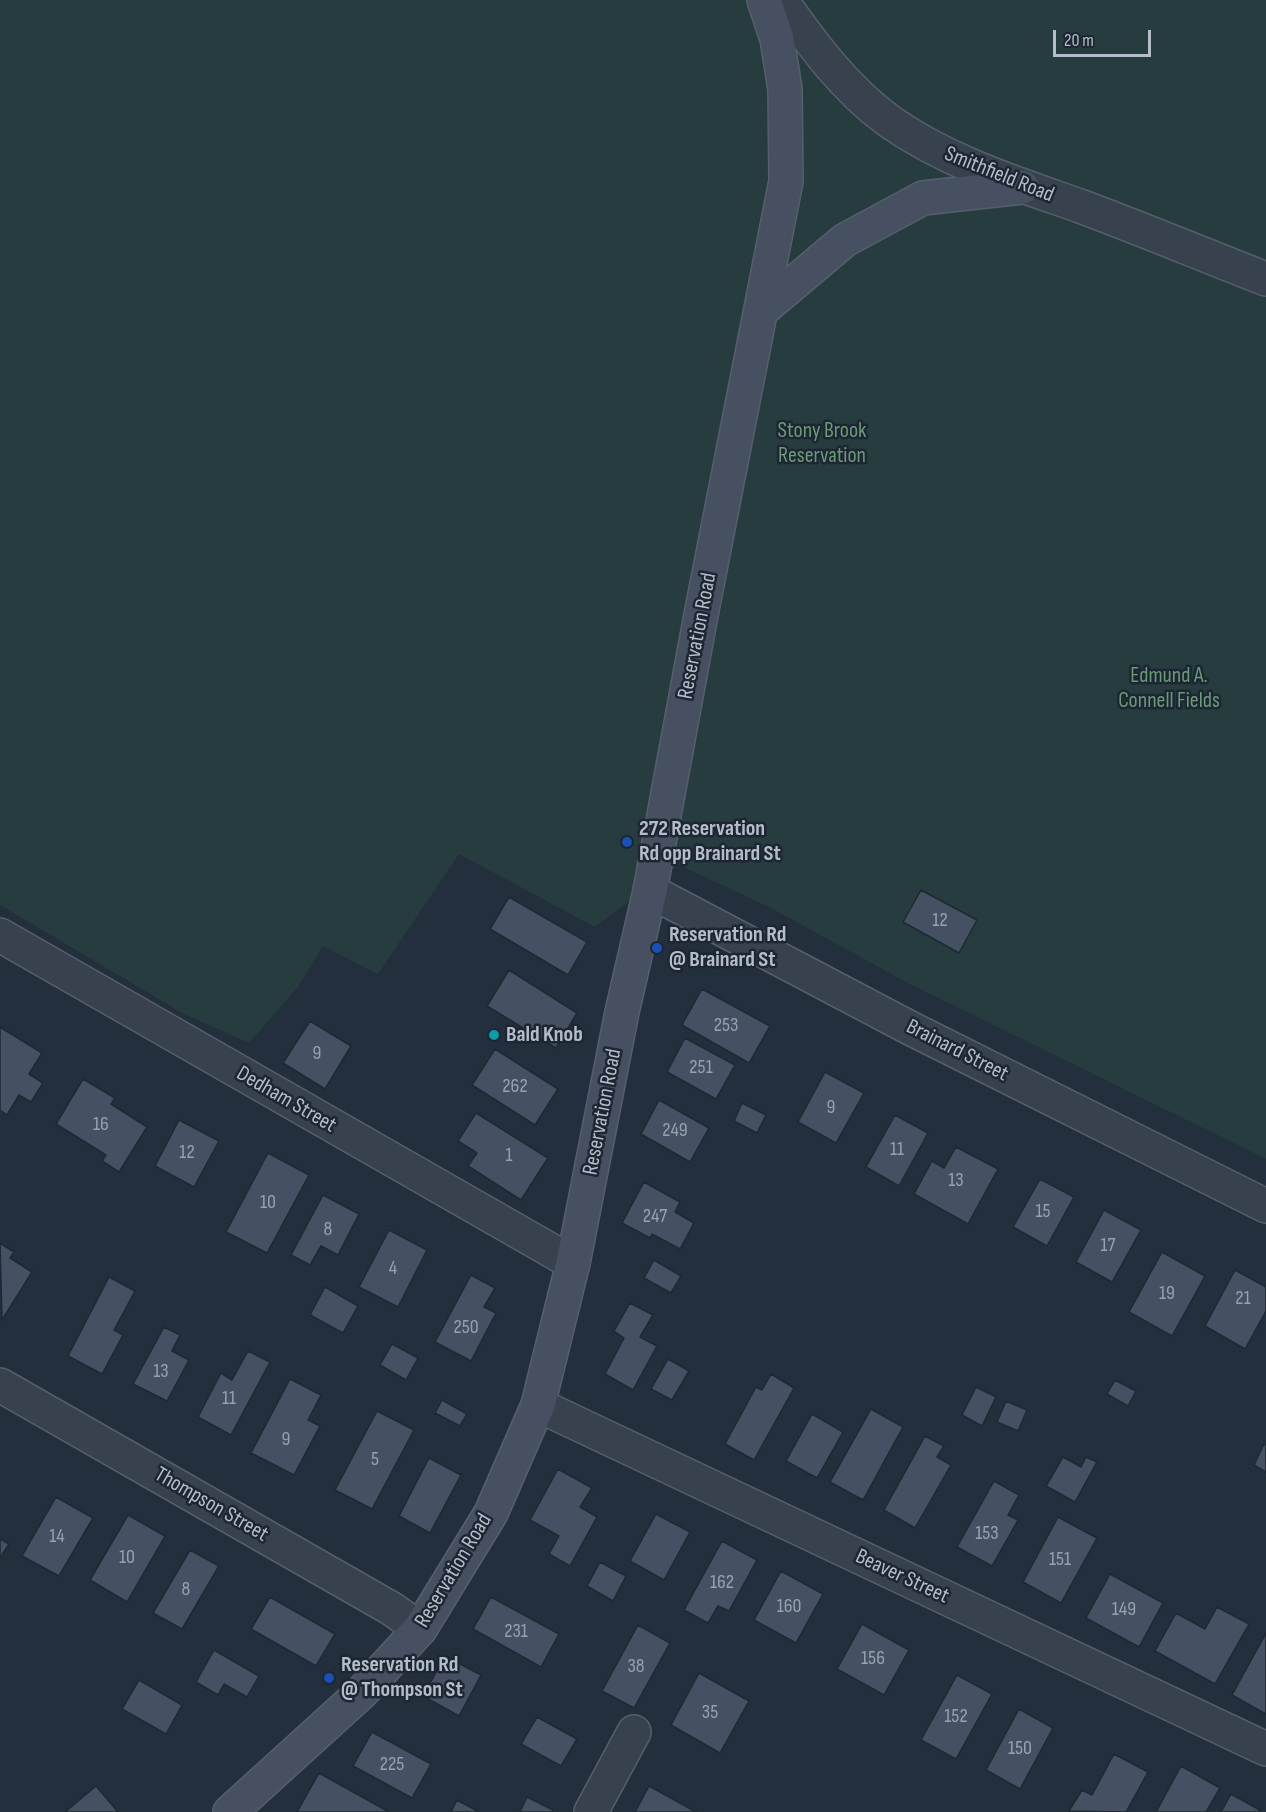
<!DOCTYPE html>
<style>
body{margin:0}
#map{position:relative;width:1266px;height:1812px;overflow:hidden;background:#242f3e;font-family:"Sofia Sans Condensed",sans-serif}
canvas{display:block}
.scale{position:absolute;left:1053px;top:30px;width:98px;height:27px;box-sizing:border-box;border:3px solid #b4bcc9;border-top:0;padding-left:8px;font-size:18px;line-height:21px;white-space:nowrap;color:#b4bcc9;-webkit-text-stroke:4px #1d2633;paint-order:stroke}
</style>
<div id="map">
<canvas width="1266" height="1812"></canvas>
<div class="scale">20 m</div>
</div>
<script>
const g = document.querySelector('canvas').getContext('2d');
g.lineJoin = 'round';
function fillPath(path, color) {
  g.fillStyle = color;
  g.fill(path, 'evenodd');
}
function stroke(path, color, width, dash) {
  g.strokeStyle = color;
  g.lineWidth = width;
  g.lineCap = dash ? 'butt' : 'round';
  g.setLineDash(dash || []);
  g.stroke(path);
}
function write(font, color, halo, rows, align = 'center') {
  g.font = font + ' "Sofia Sans Condensed",sans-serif';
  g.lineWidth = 5;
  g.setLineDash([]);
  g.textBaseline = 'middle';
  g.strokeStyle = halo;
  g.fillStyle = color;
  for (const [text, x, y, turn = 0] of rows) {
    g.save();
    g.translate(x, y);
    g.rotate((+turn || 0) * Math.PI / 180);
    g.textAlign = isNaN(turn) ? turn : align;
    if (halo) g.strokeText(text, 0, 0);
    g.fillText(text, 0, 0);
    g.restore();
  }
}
const green = new Path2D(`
 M0,0H1266V1159L906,982L771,908L679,865L595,927L459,854L378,974L323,946L298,987L249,1043L184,1014L0,905Z`);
const building = new Path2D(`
 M921,890L977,920L959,953L903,922Z
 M509,897L587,942L568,975L490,929Z
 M509,970L577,1013L556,1048L487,1006Z
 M702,989L770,1026L749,1063L682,1025Z
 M310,1021L351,1046L325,1089L283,1063Z
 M0,1027L42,1053L29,1074L43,1083L31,1102L19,1095L7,1115L0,1110Z
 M685,1038L735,1065L716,1099L667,1072Z
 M495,1049L558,1089L535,1125L472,1085Z
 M825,1072L864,1093L836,1143L798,1122Z
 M83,1079L115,1098L111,1104L147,1127L119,1172L102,1161L106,1155L56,1124Z
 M659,1100L709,1128L690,1162L641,1134Z
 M742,1103L766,1115L757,1133L734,1121Z
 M476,1113L548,1158L521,1200L468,1166L477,1153L458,1141Z
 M895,1115L928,1133L899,1186L866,1167Z
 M179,1120L219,1141L194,1187L155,1166Z
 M956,1147L998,1169L968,1224L914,1194L932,1161L944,1168Z
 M268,1153L309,1175L267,1253L226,1232Z
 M1040,1179L1074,1197L1047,1246L1013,1227Z
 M644,1182L680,1202L675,1212L694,1223L680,1249L652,1234L650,1238L622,1223Z
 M323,1195L359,1214L338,1255L321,1246L310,1265L291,1255Z
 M1104,1210L1141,1230L1112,1282L1076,1262Z
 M389,1230L427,1250L398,1307L359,1287Z
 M0,1243L14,1252L10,1258L32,1272L2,1320Z
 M1162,1252L1205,1276L1172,1336L1129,1312Z
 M654,1260L681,1276L671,1293L644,1278Z
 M1235,1270L1266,1287V1311L1245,1349L1205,1326Z
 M471,1275L495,1288L484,1307L496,1313L471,1361L435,1342Z
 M109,1277L135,1291L114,1330L123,1335L102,1374L68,1356Z
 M325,1287L358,1306L343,1333L310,1315Z
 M630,1303L653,1315L640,1337L657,1346L633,1390L605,1374L624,1338L614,1331Z
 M164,1327L180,1335L172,1351L189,1360L167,1401L133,1384Z
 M392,1344L418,1358L406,1380L380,1365Z
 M248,1351L270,1362L231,1435L198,1417L221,1373L232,1380Z
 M668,1359L689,1371L672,1400L651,1389Z
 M771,1374L794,1388L754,1460L725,1444L756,1387L762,1390Z
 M290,1379L321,1395L308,1420L320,1426L294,1475L251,1453Z
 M1115,1380L1136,1391L1128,1406L1107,1394Z
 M976,1387L996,1397L982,1426L962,1415Z
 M442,1400L467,1414L460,1426L435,1413Z
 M1006,1401L1027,1410L1018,1431L997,1422Z
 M871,1409L903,1427L863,1500L830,1482Z
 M377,1411L414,1430L372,1509L335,1490Z
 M812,1414L843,1432L817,1478L786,1461Z
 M925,1436L944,1446L937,1457L951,1465L915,1528L884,1510Z
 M1264,1444L1266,1445V1472L1254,1465Z
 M1063,1457L1081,1467L1086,1457L1097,1462L1075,1502L1046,1486Z
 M429,1458L461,1475L430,1533L399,1516Z
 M558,1469L592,1488L580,1507L597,1517L570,1566L549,1554L559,1536L530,1520Z
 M994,1481L1019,1495L1008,1515L1018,1520L992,1566L957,1547Z
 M56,1497L93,1518L59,1576L22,1556Z
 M656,1514L690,1532L664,1580L630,1561Z
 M128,1515L165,1536L127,1602L90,1580Z
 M1058,1517L1097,1538L1061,1603L1023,1582Z
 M0,1539L9,1544L0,1558Z
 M722,1541L757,1560L729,1611L718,1606L708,1623L684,1610Z
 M190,1550L219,1566L182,1629L153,1613Z
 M600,1562L626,1576L613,1601L587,1586Z
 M781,1571L823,1594L796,1643L754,1620Z
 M1110,1574L1163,1603L1139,1647L1086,1618Z
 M270,1597L335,1634L316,1666L251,1629Z
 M491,1597L559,1634L541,1667L473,1629Z
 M1217,1607L1249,1624L1215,1684L1155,1651L1176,1613L1205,1629Z
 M862,1624L909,1650L884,1695L837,1669Z
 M638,1625L670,1643L634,1708L602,1691Z
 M1266,1633V1714L1232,1695Z
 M214,1650L259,1676L247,1697L224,1684L218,1695L196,1682Z
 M445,1656L481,1675L459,1716L423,1696Z
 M699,1673L749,1701L720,1753L671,1725Z
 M957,1675L992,1694L956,1759L921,1740Z
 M139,1680L182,1705L166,1734L122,1709Z
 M1019,1709L1053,1728L1020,1789L986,1770Z
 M537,1717L577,1739L561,1766L521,1744Z
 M372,1732L431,1764L412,1798L353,1766Z
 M1114,1754L1148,1772L1126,1812L1069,1811L1082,1790L1092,1795Z
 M1181,1766L1220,1788L1206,1812H1156Z
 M319,1773L389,1812H297Z
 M96,1786L118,1812H65Z
 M649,1786L696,1812H635Z
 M1231,1794L1260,1810L1258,1812H1221Z
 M527,1797L553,1810L552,1812H520Z
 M457,1800L479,1812H451Z`);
const street = new Path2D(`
 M781,0C812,44 845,89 889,121C947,162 1015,183 1080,206C1142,229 1204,255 1266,279
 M650,891L910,1028L1266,1206
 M0,935L573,1263
 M0,1385L392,1609L420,1629
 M538,1405L1266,1749
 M591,1812L634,1732`);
const secondary = new Path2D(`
 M762,310L845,240L923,198L1022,187
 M230,1812L361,1693L420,1629L491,1513L538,1405L573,1263L622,1012L650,891L701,615L786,181L785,89L777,39L764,0`);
const markers = [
 [627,842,6,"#1a4fb4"],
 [657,948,6,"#1a4fb4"],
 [494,1035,6,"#0f9aa8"],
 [329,1678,6,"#1a4fb4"]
];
const numberNames = [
 ["12",940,921],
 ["253",726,1026],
 ["9",317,1054],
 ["251",701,1068],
 ["262",515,1087],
 ["9",831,1108],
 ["16",101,1125],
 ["249",675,1131],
 ["11",897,1150],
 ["12",187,1153],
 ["1",509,1156],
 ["13",956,1181],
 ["10",268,1203],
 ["15",1043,1212],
 ["247",655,1217],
 ["8",328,1230],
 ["17",1108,1246],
 ["4",393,1269],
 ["19",1167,1294],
 ["21",1243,1299],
 ["250",466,1328],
 ["13",161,1372],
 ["11",229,1399],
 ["9",286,1440],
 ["5",375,1460],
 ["153",987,1534],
 ["14",57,1537],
 ["10",127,1558],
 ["151",1060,1560],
 ["162",722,1583],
 ["8",186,1590],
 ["160",789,1607],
 ["149",1124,1610],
 ["231",516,1632],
 ["156",873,1659],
 ["38",636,1667],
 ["35",710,1713],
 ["152",956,1717],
 ["150",1020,1749],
 ["225",392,1765]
];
const streetNames = [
 ["Smithfield Road",999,175,22],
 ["Reservation Road",698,636,-79],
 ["Brainard Street",957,1051,27],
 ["Dedham Street",286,1100,30],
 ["Reservation Road",603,1112,-79],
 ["Thompson Street",211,1505,30],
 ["Reservation Road",454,1571,-59],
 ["Beaver Street",902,1577,25]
];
const parkNames = [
 ["Stony Brook",822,431],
 ["Reservation",822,456],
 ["Edmund A.",1169,676],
 ["Connell Fields",1169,701]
];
const poiNames = [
 ["272 Reservation",639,829],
 ["Rd opp Brainard St",639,854],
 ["Reservation Rd",669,935],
 ["@ Brainard St",669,960],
 ["Bald Knob",506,1035],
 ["Reservation Rd",341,1665],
 ["@ Thompson St",341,1690]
];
fillPath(green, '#263c3f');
fillPath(building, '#455162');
stroke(building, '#1f2835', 1.5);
stroke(street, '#565f6c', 36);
stroke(secondary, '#565f6c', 36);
stroke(street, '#38414e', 33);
stroke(secondary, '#465061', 33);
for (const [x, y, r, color] of markers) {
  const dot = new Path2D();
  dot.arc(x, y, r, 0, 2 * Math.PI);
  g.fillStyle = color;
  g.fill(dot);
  stroke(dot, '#1d2633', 2);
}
write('20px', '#98a1af', null, numberNames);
write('22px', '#b4bcc9', '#1d2633', streetNames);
write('22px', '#6b9a76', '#1d2633', parkNames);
write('bold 22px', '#b4bcc9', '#1d2633', poiNames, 'left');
</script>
